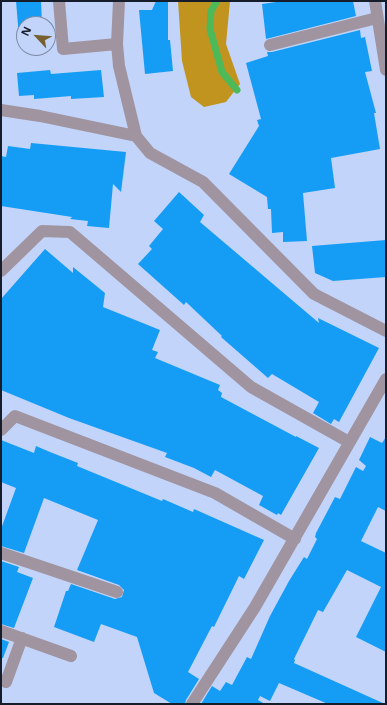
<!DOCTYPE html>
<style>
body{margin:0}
#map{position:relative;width:387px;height:705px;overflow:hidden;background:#c2d4f9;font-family:"Noto Sans",sans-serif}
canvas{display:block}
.frame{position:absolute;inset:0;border:2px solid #161d2a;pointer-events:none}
.north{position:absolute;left:16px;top:16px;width:40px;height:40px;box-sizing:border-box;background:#c2d4f9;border:1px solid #7d8ba6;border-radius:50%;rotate:296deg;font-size:11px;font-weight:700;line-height:16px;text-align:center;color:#161d2a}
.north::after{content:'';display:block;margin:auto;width:14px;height:18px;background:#776131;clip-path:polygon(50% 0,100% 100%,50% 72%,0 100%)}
</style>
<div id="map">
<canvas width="387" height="705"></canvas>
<div class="frame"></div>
<div class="north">N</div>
</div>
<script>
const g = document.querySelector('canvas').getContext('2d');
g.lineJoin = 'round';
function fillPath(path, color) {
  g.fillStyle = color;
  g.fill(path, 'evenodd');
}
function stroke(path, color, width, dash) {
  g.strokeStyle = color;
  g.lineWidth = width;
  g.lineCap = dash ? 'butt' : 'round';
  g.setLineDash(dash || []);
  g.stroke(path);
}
const forest = new Path2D(`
 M178,1H230L226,44L240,84L226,102L204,107L191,97L182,61Z`);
const stream = new Path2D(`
 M217,1L211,11L210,29L222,72L237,90`);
const building = new Path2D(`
 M16,1H41L42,24H24V37H19Z
 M156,1H168V40H170L173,71L145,74L139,10H152Z
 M283,1H353L356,16L266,39L262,4Z
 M360,30L361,38L365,37L372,71L365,72L376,113H374L380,149L331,158L335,188L303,193L307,241L283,242V232L272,233L271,209H268L267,197L229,174L259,126L257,120L261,119L246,63L268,56L267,52H272Z
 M50,70L51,74L101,70L104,97L71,99V96L34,99V95L19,96L17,73Z
 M31,143L126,152L121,192L113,184L109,228L87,226L88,221L70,219L72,217L1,206V156L6,157L8,146L30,149Z
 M179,192L204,215L200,222L319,323L318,318L379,348L339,422L334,419L331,424L313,413L319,402L272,374L268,378L221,337L222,336L186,302L184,305L138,264L152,249L149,246L163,229L154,221Z
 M386,240V277L333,281L315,273L312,246Z
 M45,249L73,273V267L105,293L103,307L160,330L152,350L158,352L155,358L220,385L218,390L222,393L221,397L296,437V436L319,448L281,515L278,513L277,515L259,505L263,496L215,470L211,477L194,468L165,457L167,453L69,418L1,390V299Z
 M370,437L382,443L386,437V511L378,507L361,541L386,553V652L356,637L381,587L347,570L323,612L318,610L294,659L295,660L294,663L385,704H328L279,683L270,701L260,696L258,700L265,704H201L212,686L220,691L226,682L232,685L247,657L251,659L270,616L289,581L304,557L307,559L317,539L315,537L316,533L335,497L340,499L356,467L363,471L366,466L359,460Z
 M1,440L34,453L36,446L50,452L78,463L77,466L162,501L163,499L193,512L194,509L264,540L244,579L239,576L214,627L212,626L188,672L199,679L186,700L185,704H172L154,693L137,637L101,624L94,642L54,627L66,591H68L71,584L115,599L122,597L124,590L119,585L77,570L98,520L44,498L24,553L1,546V529L16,488L1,482Z
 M1,561L19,567L17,572L33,578L14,628L1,624Z
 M1,639L9,642L3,658H1Z`);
const minor = new Path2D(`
 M59,1L63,49L117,44
 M119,1L117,44L119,66L136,136
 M375,1L386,70
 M270,45L377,18
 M1,110L40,116L136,136L150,153L203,182L314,294L386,331
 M1,271L42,231L70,232L251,387L349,442
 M1,430L15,416L215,493L295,539
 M1,553L117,592
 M1,631L71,656
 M6,682L22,638
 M192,704L255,607L386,379`);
fillPath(forest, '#c1941f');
stroke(stream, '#4db959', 7);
fillPath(building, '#159df6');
stroke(minor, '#a194a1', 12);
</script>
